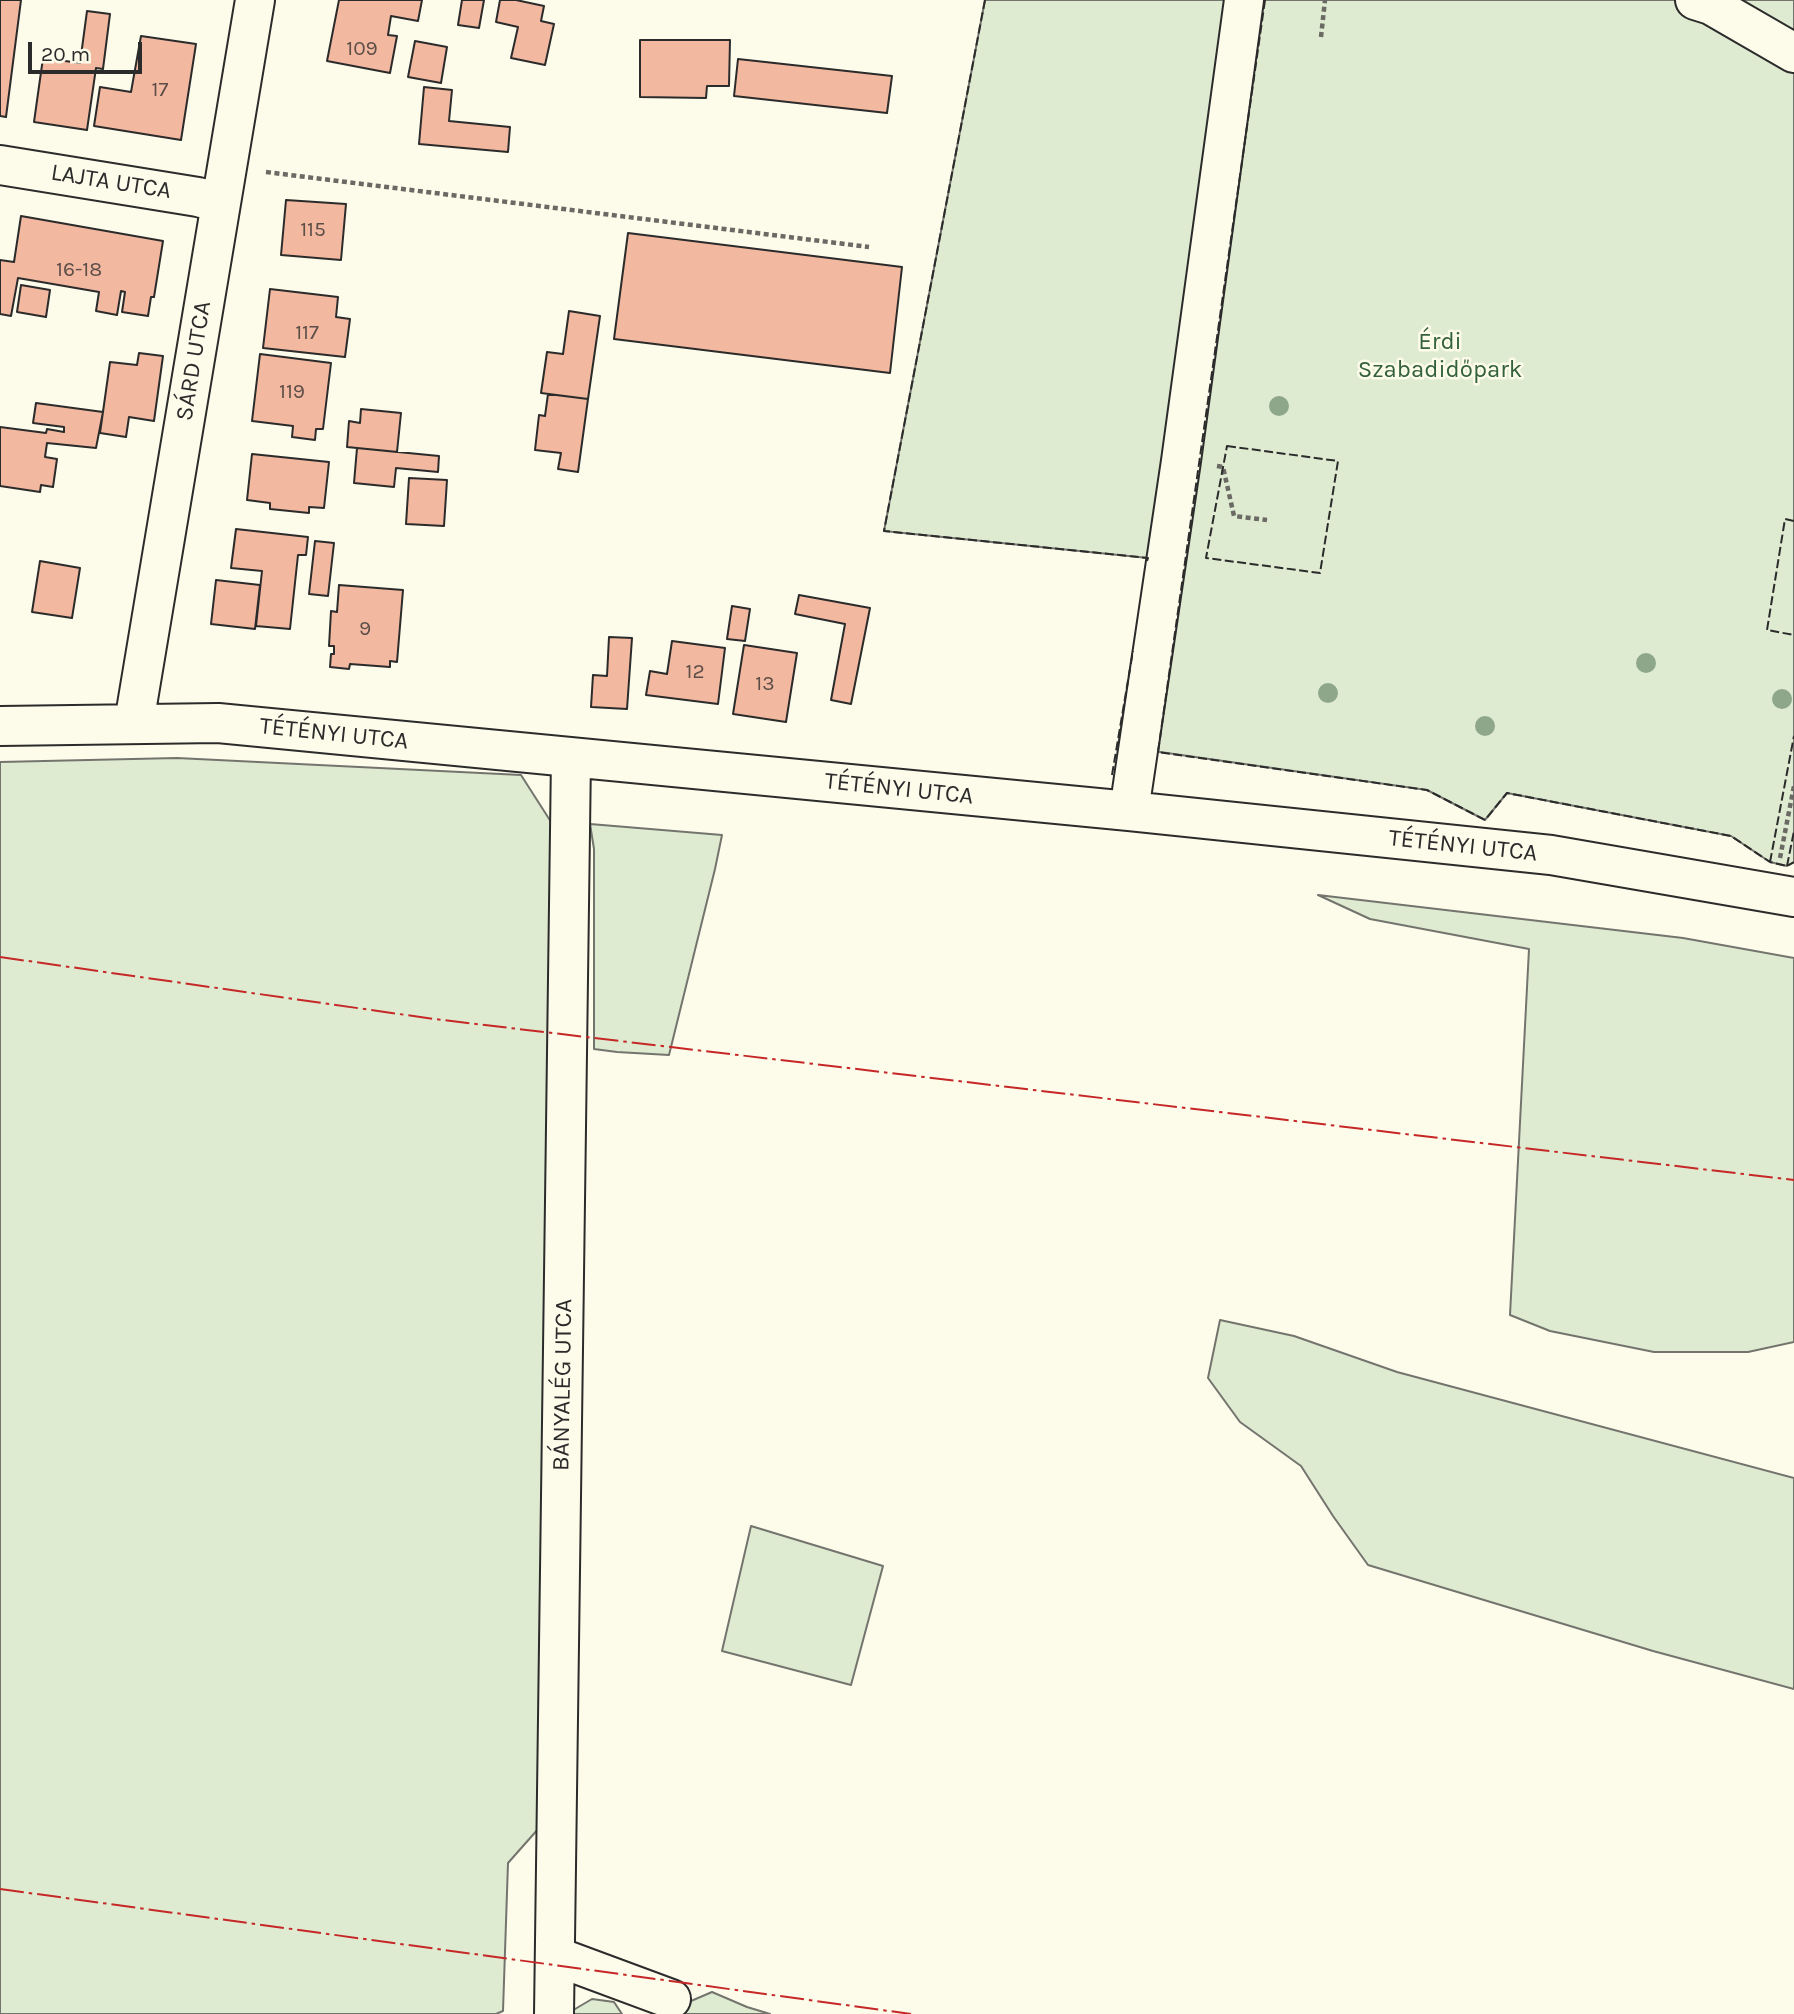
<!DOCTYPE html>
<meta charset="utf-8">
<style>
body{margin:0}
#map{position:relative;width:1794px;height:2014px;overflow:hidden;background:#fdfbea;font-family:Karla,sans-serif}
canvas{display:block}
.scale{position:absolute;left:28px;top:42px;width:114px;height:32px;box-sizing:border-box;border:4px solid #2b2b2b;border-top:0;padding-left:9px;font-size:21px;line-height:24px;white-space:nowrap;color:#2b2b2b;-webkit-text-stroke:5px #fdfbea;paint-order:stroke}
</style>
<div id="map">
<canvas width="1794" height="2014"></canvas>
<div class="scale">20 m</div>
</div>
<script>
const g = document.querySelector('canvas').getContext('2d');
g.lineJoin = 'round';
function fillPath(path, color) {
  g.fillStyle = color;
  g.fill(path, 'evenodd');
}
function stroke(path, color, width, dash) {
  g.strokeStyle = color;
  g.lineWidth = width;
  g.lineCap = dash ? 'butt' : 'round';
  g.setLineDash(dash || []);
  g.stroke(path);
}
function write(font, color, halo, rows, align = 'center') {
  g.font = font + ' Karla,sans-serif';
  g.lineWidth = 5;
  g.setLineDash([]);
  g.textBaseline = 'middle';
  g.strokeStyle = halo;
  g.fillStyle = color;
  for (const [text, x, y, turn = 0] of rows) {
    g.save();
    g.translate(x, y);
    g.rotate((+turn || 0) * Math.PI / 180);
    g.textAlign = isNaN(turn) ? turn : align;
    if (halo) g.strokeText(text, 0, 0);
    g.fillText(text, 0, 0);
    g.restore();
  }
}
const green = new Path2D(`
 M985,0H1794V862L1787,866L1770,862L1731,836L1507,793L1485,820L1427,790L1118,746L1148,558L884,531Z
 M177,758L521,775L553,825L539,1828L508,1863L503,2011L496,2014H0V762Z
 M590,824L722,835L715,869L669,1055L617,1052L594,1049V849Z
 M1318,895L1683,938L1794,958V1342L1748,1352H1654L1550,1331L1510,1315L1529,949L1370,919Z
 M1220,1320L1294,1336L1397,1372L1794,1478V1689L1653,1651L1368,1565L1333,1516L1301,1466L1240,1422L1208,1378Z
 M751,1526L883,1566L851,1685L722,1651Z
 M712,1992L747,2007L770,2014H685L691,2001Z
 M592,1999L614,2002L622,2014H570V2012Z`);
const building = new Path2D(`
 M0,0H21L6,117L0,116Z
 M339,0H422L418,21L391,16L388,35L397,36L390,73L327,61Z
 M462,0H484L479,28L458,25Z
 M500,0H516L544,6L541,21L554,24L545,65L511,58L518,27L496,22Z
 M87,11L110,14L103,69L96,68L87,130L34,122L43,58L80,63Z
 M141,36L196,44L181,140L94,126L100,87L131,92Z
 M640,40H730L729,86H707L706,98L640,97Z
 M415,41L447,47L441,83L408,77Z
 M738,59L892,76L887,113L734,96Z
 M424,87L452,90L449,121L510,127L508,152L419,144Z
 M286,200L346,204L341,260L281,255Z
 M21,216L163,241L154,297H151L148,316L122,312L125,292L121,291L117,315L96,311L99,292L18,278L11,316L0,314V260L14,262Z
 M628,233L902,267L890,373L614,339Z
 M21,285L50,290L46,317L17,312Z
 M270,289L338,297L336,317L350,319L345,357L263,348Z
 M569,311L600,316L588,399L541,393L547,352L563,354Z
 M139,353L163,356L154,421L129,417L126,437L100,433L110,362L137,365Z
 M260,354L331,363L323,429H316L315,440L292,437L293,426L252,421Z
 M548,394L588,399L578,472L558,469L561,453L535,450L539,415L545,416Z
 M36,403L103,412L96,448L47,443L45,457L57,459L53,487L41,485L40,492L0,486V427L46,433L47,429L64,432V427L33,423Z
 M361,409L401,413L397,452L347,447L349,421L360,423Z
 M357,448L439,456L438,472L396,468L394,487L354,483Z
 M252,454L329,462L324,508L309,507V513L270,509V503L247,500Z
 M409,478L447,480L444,526L406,524Z
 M236,529L308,537L306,555H298L290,629L256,626L262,571L231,568Z
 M315,541L334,543L328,596L309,594Z
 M40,561L80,568L72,618L32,612Z
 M216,580L260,585L255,629L211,624Z
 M339,585L403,590L397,662L390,661V667L350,664L349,669L330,667L331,654H334V646H329L331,611L337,612Z
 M799,595L870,608L851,704L831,700L845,624L795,614Z
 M732,606L750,609L745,641L727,639Z
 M609,637L632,638L627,709L591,707L593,675L607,676Z
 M672,641L725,648L718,704L646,695L650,671L667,674Z
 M744,645L797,653L786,722L733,714Z`);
const path = new Path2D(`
 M1321,37L1325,0
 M266,172L869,247
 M1217,466L1223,467L1234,516L1267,520
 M1780,858L1794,786`);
const minor = new Path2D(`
 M1695,0L1711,5L1794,53
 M0,165L198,197L221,203
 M134,723L255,0
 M0,726L218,723L1129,811L1551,855L1794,897
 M1129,811L1181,461L1244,0
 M555,1956L671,1999
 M554,2014L571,757`);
const fence = new Path2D(`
 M985,0L884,531L1148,558L1147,561
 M1265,0L1158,752L1427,790L1485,820L1507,793L1731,836L1770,862L1787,866L1794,862
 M1227,446L1338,461L1320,573L1206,558Z
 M1794,521L1785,519L1767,630L1794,635
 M1112,775L1133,651
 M1770,862L1794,736
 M1787,866L1794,831`);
const power = new Path2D(`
 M0,957L434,1019L1794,1180
 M0,1889L911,2014`);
const trees = [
 [1279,406],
 [1646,663],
 [1328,693],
 [1782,699],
 [1485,726]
];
const numberNames = [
 ["109",362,49],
 ["17",160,90],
 ["115",313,230],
 ["16-18",79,270],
 ["117",307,333],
 ["119",292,392],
 ["9",365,629],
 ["12",695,672],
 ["13",765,684]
];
const streetNames = [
 ["LAJTA UTCA",111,182,9],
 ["SÁRD UTCA",194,361,-81],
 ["TÉTÉNYI UTCA",334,734,6],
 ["TÉTÉNYI UTCA",899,789,6],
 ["TÉTÉNYI UTCA",1463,846,6],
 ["BÁNYALÉG UTCA",563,1385,-89]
];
const parkNames = [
 ["Érdi",1440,342],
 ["Szabadidőpark",1440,370]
];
fillPath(green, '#deebd1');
stroke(green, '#74746e', 2);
fillPath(building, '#f2b8a0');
stroke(building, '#2b2b2b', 2);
stroke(minor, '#2b2b2b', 42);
stroke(path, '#6a6964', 4.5, [5, 3.5]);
stroke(minor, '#fdfbea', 38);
stroke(fence, '#2b2b2b', 2, [9, 3.5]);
stroke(power, '#c62828', 2, [24, 5, 3.5, 5]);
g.fillStyle = '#8ea78a';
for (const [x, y] of trees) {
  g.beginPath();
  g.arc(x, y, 10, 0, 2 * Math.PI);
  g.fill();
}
write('21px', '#5d4e48', null, numberNames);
write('24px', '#2b2b2b', '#fdfbea', streetNames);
write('24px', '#34623c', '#fdfbea', parkNames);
</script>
